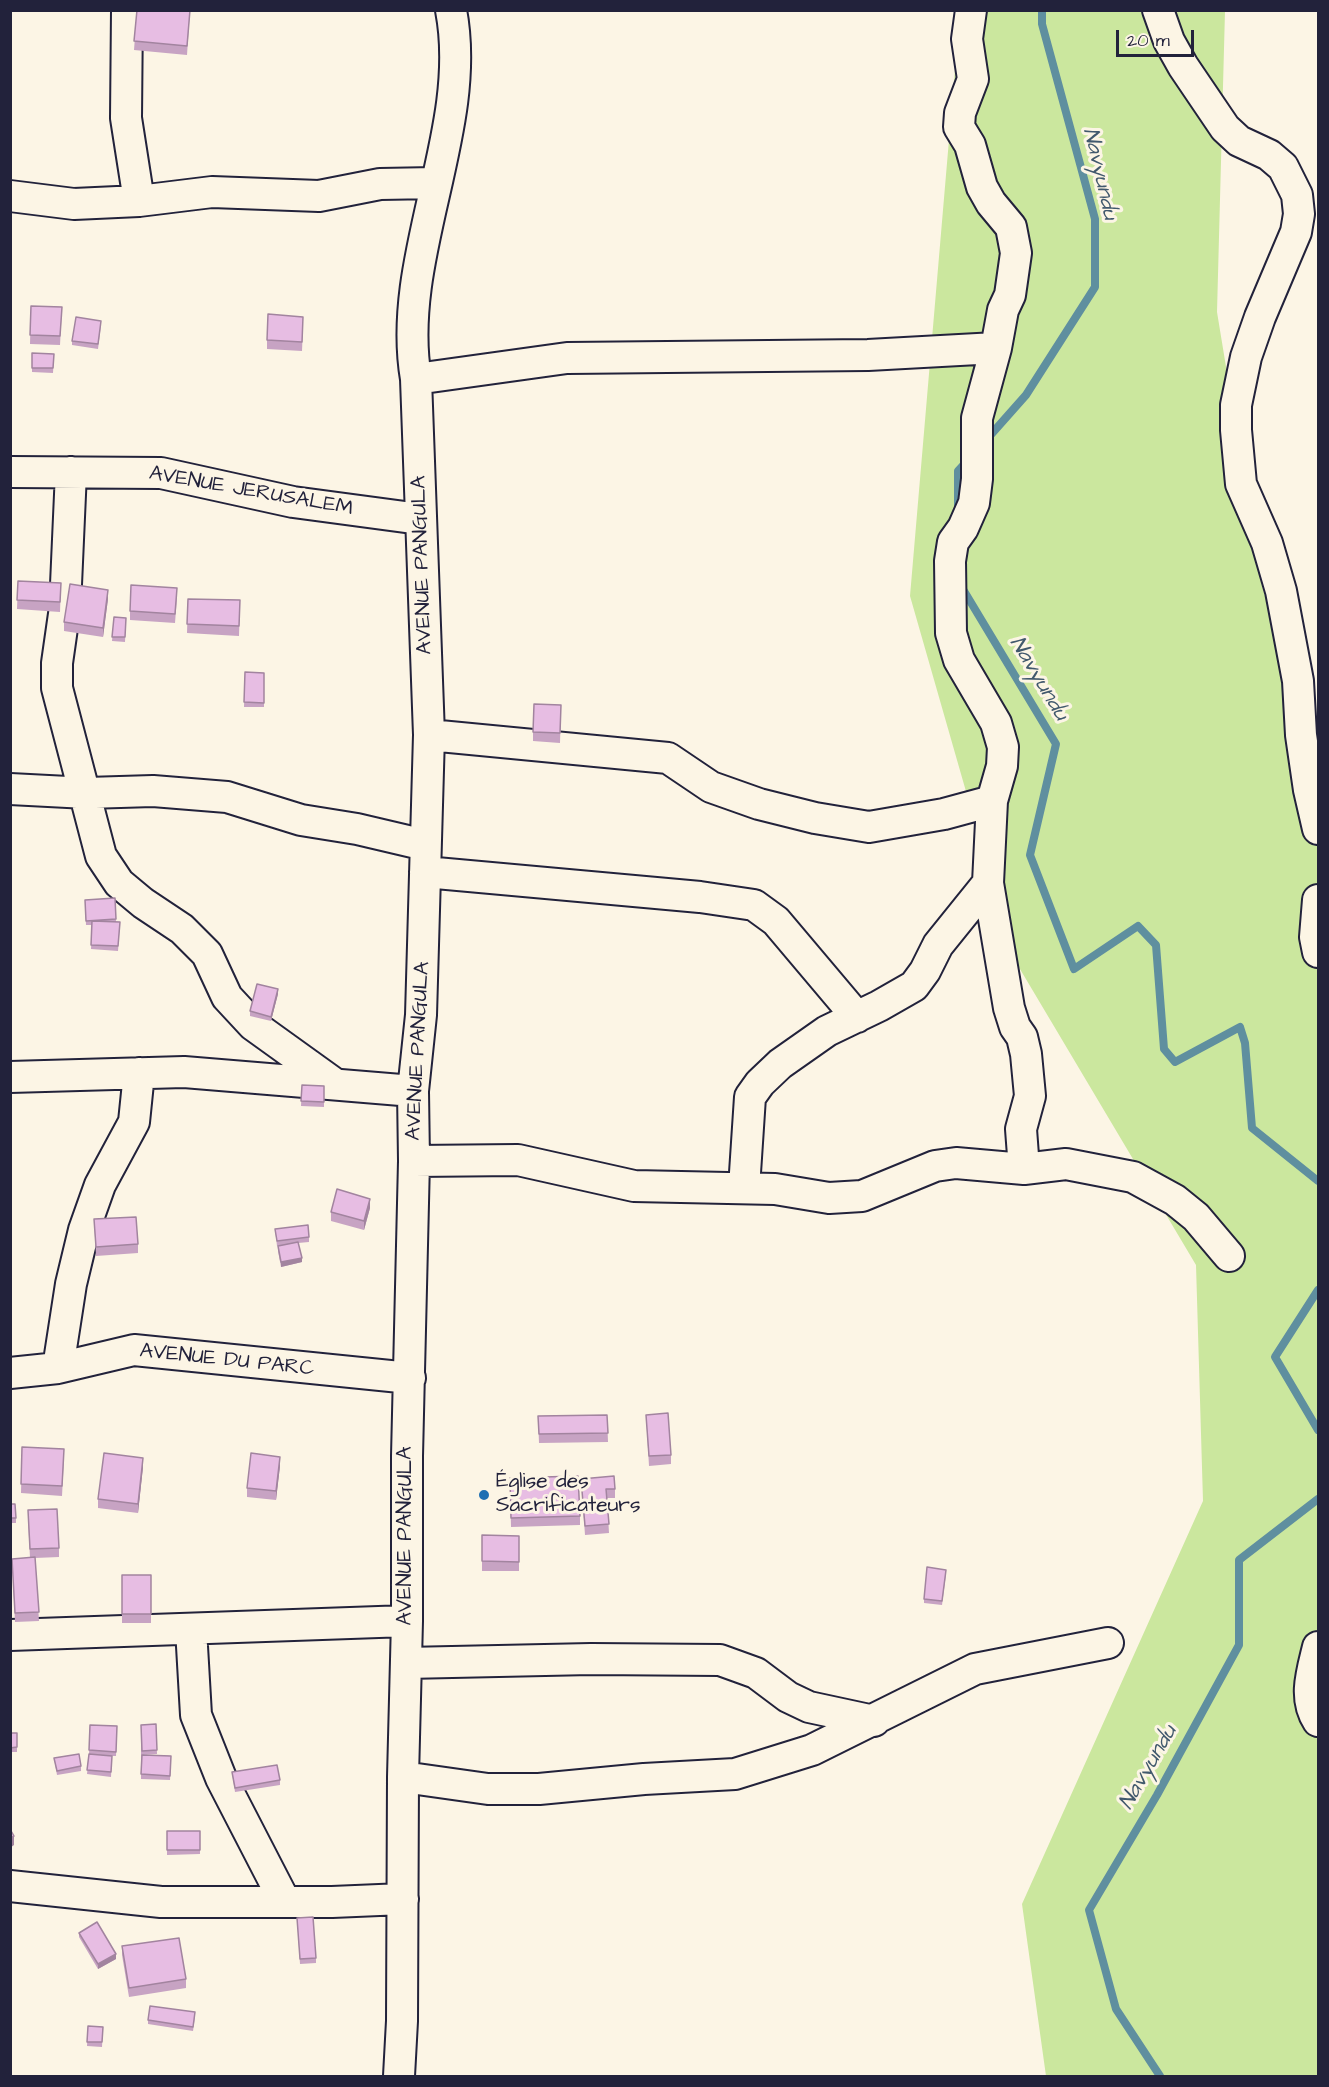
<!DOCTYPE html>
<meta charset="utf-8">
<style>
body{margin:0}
#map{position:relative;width:1329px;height:2087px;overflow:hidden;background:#fcf5e5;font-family:"Architects Daughter",sans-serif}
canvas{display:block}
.frame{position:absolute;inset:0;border:12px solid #22223b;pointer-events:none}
.scale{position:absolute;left:1116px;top:30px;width:78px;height:27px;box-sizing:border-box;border:3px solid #22223b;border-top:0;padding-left:8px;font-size:18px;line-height:21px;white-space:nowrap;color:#22223b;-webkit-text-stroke:4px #fcf5e5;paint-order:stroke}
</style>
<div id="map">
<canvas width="1329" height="2087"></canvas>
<div class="frame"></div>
<div class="scale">20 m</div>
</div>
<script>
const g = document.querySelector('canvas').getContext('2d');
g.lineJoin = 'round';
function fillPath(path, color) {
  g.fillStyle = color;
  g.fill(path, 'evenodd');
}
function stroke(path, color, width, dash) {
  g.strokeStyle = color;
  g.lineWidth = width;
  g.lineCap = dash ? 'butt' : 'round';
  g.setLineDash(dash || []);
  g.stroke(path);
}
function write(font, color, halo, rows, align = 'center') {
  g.font = font + ' "Architects Daughter",sans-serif';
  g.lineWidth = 6;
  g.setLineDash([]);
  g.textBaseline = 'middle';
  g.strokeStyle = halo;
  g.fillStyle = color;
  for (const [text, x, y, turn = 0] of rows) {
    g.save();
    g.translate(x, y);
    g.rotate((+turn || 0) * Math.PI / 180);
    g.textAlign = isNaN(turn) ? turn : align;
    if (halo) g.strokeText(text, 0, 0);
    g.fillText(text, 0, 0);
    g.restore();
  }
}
const green = new Path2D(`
 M960,11H1225L1217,312L1262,586L1318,775V2076H1046L1022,1904L1203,1501L1196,1265L1014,959L910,596Z`);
const stream = new Path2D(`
 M987,439L1026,395L1095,287V219L1042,24V10
 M958,512V471L969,459
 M961,586L1056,744L1030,855L1074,969L1138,926L1156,945L1164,1049L1175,1062L1240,1027L1245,1043L1252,1128L1318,1181
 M1318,1290L1275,1357L1318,1430
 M1160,2076L1116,2009L1089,1910L1157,1795L1239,1645V1560L1318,1499`);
const street = new Path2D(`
 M127,10L126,118L139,201
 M971,10L967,39L973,79L960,113L959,127L970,145L982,187L991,203L1011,227L1016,253L1010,295L1003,310L996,348L977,418V479L974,503L963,528L953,542L950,561L951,633L959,660L996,723L1003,747L1002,766L992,801L988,883L1009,1008L1015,1027L1022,1037L1026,1054L1030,1096L1021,1129L1024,1169
 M1158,10L1169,41L1183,66L1225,128L1239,141L1269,155L1283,167L1297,195L1299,214L1296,232L1260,317L1246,357L1236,405V430L1241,484L1267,543L1281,591L1298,681L1301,735L1309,790L1318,829
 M10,196L74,204L139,201L212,192L319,196L380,184L435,183
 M416,379L567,358L868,355L996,348
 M10,472L161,473L293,502L420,519
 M71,472L65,607L57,663V688L101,856L119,883L143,903L182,929L207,954L227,997L253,1025L335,1084
 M429,735L668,758L711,787L759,804L815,818L869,827L944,814L992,801
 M10,789L87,793L153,791L227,797L301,820L357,829L425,845
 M425,872L700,897L754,905L776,921L857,1017
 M1318,900L1315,937L1318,952
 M10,1077L184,1072L413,1091
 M414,1161L518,1160L634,1186L775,1189L829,1198L862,1196L935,1166L956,1163L1024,1169L1066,1164L1133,1177L1175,1200L1196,1217L1229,1256
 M744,1188L750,1097L760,1083L780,1064L827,1031L879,1006L914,986L925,971L938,945L988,883
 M58,1368L71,1284L84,1230L100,1185L134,1122L139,1073
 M10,1373L58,1368L134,1350L410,1378
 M191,1629L196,1715L221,1778L285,1902
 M10,1635L407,1621
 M1318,1647C1312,1672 1303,1698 1318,1721
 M406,1663L591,1659L720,1660L756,1673L788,1697L809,1707L874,1721
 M403,1777L488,1789H539L644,1779L735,1774L812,1750L975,1669L1108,1643
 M10,1886L161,1902H332L403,1899
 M399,2076L402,2021L403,1777L407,1621V1456L414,1161L413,1091L421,1015L429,735L416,379C395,257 474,130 451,10`);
const wall = new Path2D(`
 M137,10H190L187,55L134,50Z
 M31,306L62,307L60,345L30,344Z
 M101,325L98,349L72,345V341Z
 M303,326L302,351L267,349V340Z
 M32,353L54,354L53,373L32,372Z
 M18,581L61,583L60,612L17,609Z
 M177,597L175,623L130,620V611Z
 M108,599L103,637L64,631V622Z
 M188,599L240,600L239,636L187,633Z
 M114,617L126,618L125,642L112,641Z
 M245,672L264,673V707H244Z
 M561,705L560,743L533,741V732Z
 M115,898L116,922H120L118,951L91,949L92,925H86L85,900Z
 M278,994L271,1021L250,1016V1011Z
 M302,1085L324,1086V1107L301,1106Z
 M370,1208L364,1230L331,1221V1212Z
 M94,1219L138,1244V1253L96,1256Z
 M275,1229L309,1237V1242L298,1243L302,1262L281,1267L278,1251V1246L282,1245L277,1246Z
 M607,1415L608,1442L539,1443L538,1416Z
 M646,1415L671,1455V1464L649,1466Z
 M22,1447L64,1458L62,1496L21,1493Z
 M280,1466L276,1500L247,1497V1488Z
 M143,1467L138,1513L98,1508V1499Z
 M581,1479L615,1489V1498H607L609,1533L585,1535Z
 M510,1487L580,1516V1525L511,1527Z
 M10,1504L16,1518V1523H10Z
 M28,1519L59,1548V1557L35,1558L39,1621L15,1622L12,1559L30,1558Z
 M482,1535L519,1536V1571H482Z
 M946,1574L942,1605L924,1603V1599Z
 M122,1575H151V1623H122Z
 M156,1724L157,1754L142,1755L171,1756L170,1780L141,1779V1725Z
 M90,1725L117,1726L116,1756H108H112L111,1777L87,1774L89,1754Z
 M10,1733H17V1752H10Z
 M54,1758L81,1766V1771L57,1775Z
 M232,1772L280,1780V1785L235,1792Z
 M167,1831H200V1854L167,1855Z
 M297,1918L316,1958V1963L300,1964Z
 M79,1933L116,1959L98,1969L79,1937Z
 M122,1946L186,1979V1988L129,1997L122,1955Z
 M195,2017L193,2031L148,2024V2020Z
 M88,2026L103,2027L102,2047L87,2046Z`);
const shadedWall = new Path2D(`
 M108,590V599L103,637V628Z
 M278,989V994L271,1021V1017Z
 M370,1199V1208L364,1230V1221Z
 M302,1258V1262L281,1267V1262Z
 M280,1457V1466L276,1500V1491Z
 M143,1458V1467L138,1513V1504Z
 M14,1836V1845L10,1848V1838Z
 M116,1954V1959L98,1969V1964Z`);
const building = new Path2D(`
 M137,10H190L187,46L134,41Z
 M31,306L62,307L60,336L30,335Z
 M268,314L303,317L302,342L267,340Z
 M76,317L101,321L98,344L72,341Z
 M32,353L54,354L53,368H32Z
 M18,581L61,583L60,602L17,600Z
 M70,584L108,590L103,628L64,622Z
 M131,585L177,588L175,614L130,611Z
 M188,599L240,600L239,626L187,624Z
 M114,617L126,618L125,637H112Z
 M245,672L264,673V703L244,702Z
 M534,704L561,705L560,733L533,732Z
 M115,898L116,919L86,921L85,900Z
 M92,921L120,922L118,946L91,945Z
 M257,984L278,989L271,1017L250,1011Z
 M302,1085L324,1086V1102L301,1101Z
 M337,1189L370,1199L364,1221L331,1212Z
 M136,1217L138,1244L96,1247L94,1219Z
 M308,1225L309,1237L277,1241L275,1229Z
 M298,1242L302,1258L281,1262L278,1246Z
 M668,1413L671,1455L649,1456L646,1415Z
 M607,1415L608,1433L539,1434L538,1416Z
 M22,1447L64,1449L62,1486L21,1484Z
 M104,1453L143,1458L138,1504L98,1499Z
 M251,1453L280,1457L276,1491L247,1488Z
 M578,1476L580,1516L511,1518L510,1478Z
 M614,1476L615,1489H606L609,1524L585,1526L581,1479Z
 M10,1504H15L16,1518H10Z
 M57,1509L59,1548L30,1549L28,1510Z
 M482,1535L519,1536V1562L482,1561Z
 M35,1557L39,1612L15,1613L12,1559Z
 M927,1567L946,1570L942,1601L924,1599Z
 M122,1575H151V1614H122Z
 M156,1724L157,1750L142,1751L141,1725Z
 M90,1725L117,1726L116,1752L89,1750Z
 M10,1733H17V1747L10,1748Z
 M79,1754L81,1766L57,1771L54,1758Z
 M89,1754L112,1756L111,1772L87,1770Z
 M142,1755L171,1756L170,1776L141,1774Z
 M277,1765L280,1780L235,1788L232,1772Z
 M10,1829L14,1836L10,1838Z
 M167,1831H200V1850H167Z
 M313,1917L316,1958L300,1959L297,1918Z
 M97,1922L116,1954L98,1964L79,1933Z
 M179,1938L186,1979L129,1988L122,1946Z
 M150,2006L195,2012L193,2027L148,2020Z
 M88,2026L103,2027L102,2042H87Z`);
const markers = [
 [484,1495,6,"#1f6fb2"]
];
const streetNames = [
 ["AVENUE JERUSALEM",251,492,10],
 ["AVENUE PANGULA",423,565,-92],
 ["AVENUE PANGULA",419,1051,-87],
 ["AVENUE DU PARC",227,1361,6],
 ["AVENUE PANGULA",407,1536,-90]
];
const poiNames = [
 ["Église des",496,1483],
 ["Sacrificateurs",496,1507]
];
const waterNames = [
 ["Navyundu",1099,174,77],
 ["Navyundu",1038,679,59],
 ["Navyundu",1149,1768,-60]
];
fillPath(green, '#cbe79e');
stroke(stream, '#5f8f9f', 8);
stroke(street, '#22223b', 34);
stroke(street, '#fcf5e5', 30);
fillPath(wall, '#c7a3c3');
fillPath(shadedWall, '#a2849f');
fillPath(building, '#e7bde3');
stroke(building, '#a2849f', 1.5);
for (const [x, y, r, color] of markers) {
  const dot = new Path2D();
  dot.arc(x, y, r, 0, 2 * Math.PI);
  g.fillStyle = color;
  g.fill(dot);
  stroke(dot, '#fcf5e5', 2);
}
write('21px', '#22223b', '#fcf5e5', streetNames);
write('21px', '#22223b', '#fcf5e5', poiNames, 'left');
write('italic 22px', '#41596d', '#fcf5e5', waterNames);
</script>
